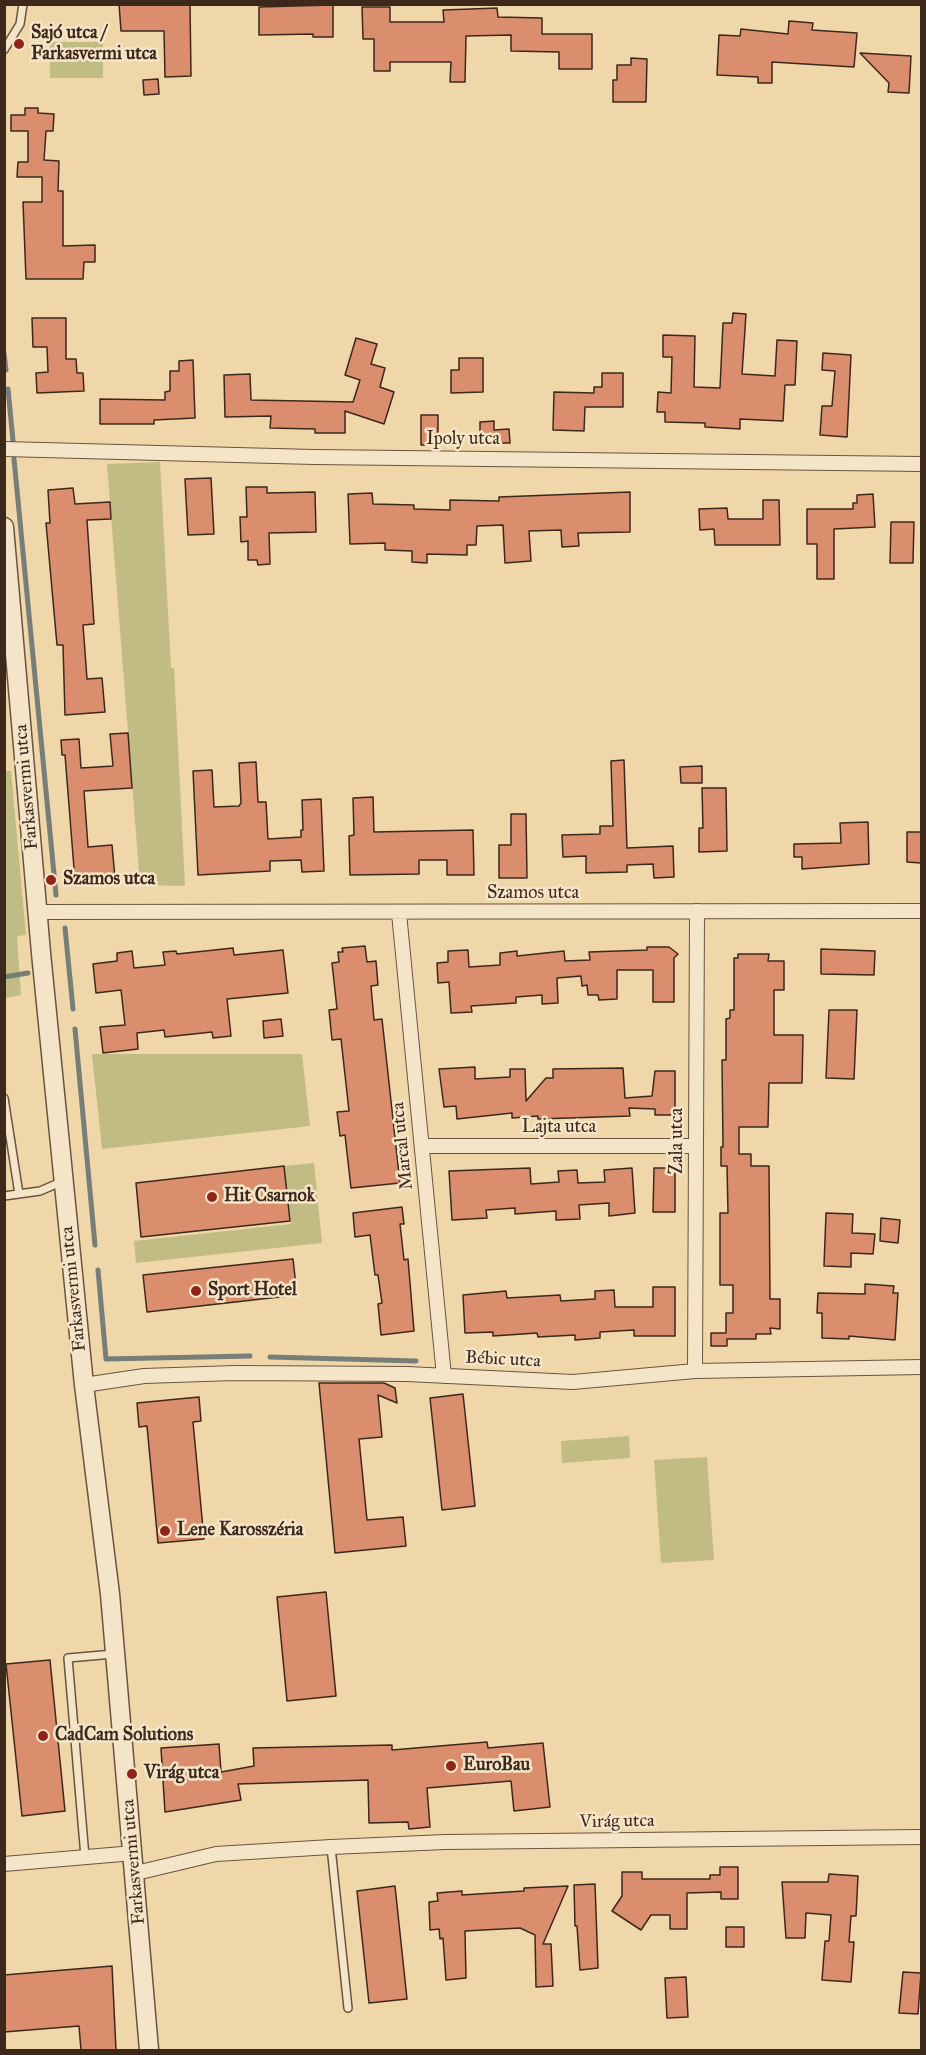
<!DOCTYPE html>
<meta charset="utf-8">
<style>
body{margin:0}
#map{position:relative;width:926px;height:2055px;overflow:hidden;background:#efd7aa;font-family:"IM FELL Great Primer",serif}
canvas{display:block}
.frame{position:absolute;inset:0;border:6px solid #3d281c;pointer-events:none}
</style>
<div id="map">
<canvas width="926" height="2055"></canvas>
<div class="frame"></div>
</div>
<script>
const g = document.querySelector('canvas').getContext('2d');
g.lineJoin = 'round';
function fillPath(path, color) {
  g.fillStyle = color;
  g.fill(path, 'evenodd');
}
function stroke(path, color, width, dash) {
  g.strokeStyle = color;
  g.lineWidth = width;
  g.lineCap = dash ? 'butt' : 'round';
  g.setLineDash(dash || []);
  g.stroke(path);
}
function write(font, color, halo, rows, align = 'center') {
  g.font = font + ' "IM FELL Great Primer",serif';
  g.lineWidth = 5;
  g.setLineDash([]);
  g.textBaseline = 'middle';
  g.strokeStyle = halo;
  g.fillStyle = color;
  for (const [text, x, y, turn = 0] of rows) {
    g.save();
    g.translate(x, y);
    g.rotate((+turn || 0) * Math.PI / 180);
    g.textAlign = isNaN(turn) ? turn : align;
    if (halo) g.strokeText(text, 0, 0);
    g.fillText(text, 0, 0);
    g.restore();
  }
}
const green = new Path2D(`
 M50,42H103V78H50Z
 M160,462L171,668H174L185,886L140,885L107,464Z
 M5,771H11L26,935L17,936L21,995L5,998Z
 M92,1054H302L310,1126L102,1149Z
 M314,1163L322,1243L136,1263L134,1241L291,1224L284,1166Z
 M629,1436L630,1458L562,1463L561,1441Z
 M707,1457L714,1560L661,1563L654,1460Z`);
const stream = new Path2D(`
 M4,353L6,370
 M8,389L13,441
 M14,459L56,895
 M65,928L73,1009
 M4,977L28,973
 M75,1029L95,1245
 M98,1270L106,1359L250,1356
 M270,1357L416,1361`);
const building = new Path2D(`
 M119,4H190L191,76L165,77L164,31H121Z
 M333,5V37H313V34L259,35V7Z
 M362,7H390V22H444L443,10L471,9L497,8L498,17L542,18V34H592V69H559V52L511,51V35L466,36L465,82H450L451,62H390V71H374V39H363Z
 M789,21L813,23L812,30L857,33L854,67L772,62V83H758V77L717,75L719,35L740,36L741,29L788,34Z
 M860,53L911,56L909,93L888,92L889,83Z
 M631,58L647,59L646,102H613V80H617V65H631Z
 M158,79L159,94L144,95L143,80Z
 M25,108H38V113L54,114L53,131H46L44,160L59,161L58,191H63V246L95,245V262H84L83,279H26L23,202H42V177H17L18,162H28V131H11V115H25Z
 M733,313L746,314L742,374L775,376L777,340L797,341L795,385H785L783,421L740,419V429L705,427V423L665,422V412H657L658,392L671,393L672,357H663V335L695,336L694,387L720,388L723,323H732Z
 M32,318H66V359H76L77,373H83L84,391L37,393L36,373L48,372L47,347H33Z
 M356,338L377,344L371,364L385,368L380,387L394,392L384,424L345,411V433H315V429L270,428L271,416L225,417L224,375L250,374L251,400L353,402L360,380L345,375Z
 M823,353L851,355L847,437L820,435L822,406H832L835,371L822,370Z
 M459,358H483V392L451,393V370H459Z
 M193,360L195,418L154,420V424H100V399L165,400V392L170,391V371H179V361Z
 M602,373H623V407H585L584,431L553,430L554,392L594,393V387H602Z
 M421,415H438V445H421Z
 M494,421V430L509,429L510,443H480V422Z
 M211,478L214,534L188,535L185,479Z
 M246,487H267V493L315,492L316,532L269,533L270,564L258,565L257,560H248V541L241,542L240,517H247Z
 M73,488L75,504L110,502L111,519L87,520L94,624L83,625L87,679L102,678L105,712L65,715L63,645H57L46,523H50L48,490Z
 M630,492V532L578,533L579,546L562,547L561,530L529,531L531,561L505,563L503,525L477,526L476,545H467V555L427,554V563L412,562V551L385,550V543L350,544L348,494L372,493L373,504L414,505V509L450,510V500L499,501V497Z
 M873,494L875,527L834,529V579H817V544H807V509H853V503H857V495Z
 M763,500H779L780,545H715L714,529L700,530L699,509L727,508L728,519H763Z
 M891,522H914L913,563H890Z
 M128,733L132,788L84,791L88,847L112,845L115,878L75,881L65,755H62L61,740L79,739L81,768L113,766L110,734Z
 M624,760L627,848L673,846L674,877L654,878L653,864L627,865V872L586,873V856L563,857L562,835L600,834V826H613L611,761Z
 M256,762L258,802H266L268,839L301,837V830H303L302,800L321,799L324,871L302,872L301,860L270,861V871L198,875L193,771L212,770L214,807L239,806L241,803L239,763Z
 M702,766V783H681L680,767Z
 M702,788H726L727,851L699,852V828H703Z
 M373,797L374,832L473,830L474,875H447V860H419V874L350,875L349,836L354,835L353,798Z
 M511,814H526L527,878H499V845H511Z
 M868,822L869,864L802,869V857H794V844L841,843L840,823Z
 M907,832H921V863L907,862Z
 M365,946L367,962L376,961L378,985L371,986L374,1020L382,1019L400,1183L351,1188L345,1135L340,1136L337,1112L349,1111L341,1039L332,1040L329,1010L337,1009L332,963L339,962L338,952H343L342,948Z
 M647,947H669L678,954L674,958V1002H653V970H617V999L599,1000L598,995H588L587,985L582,986L581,976L557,978L558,1003L542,1004V995L516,997V1003L471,1006L472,1012L451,1013L449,982L438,983L437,963L448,962V951L468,950L469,967L500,965V953L517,951V956L564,951L565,961L590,960L589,952L647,950Z
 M233,948L234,955L283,950L288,993L227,999L231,1036L213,1038L212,1032L165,1037L164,1030L137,1033L138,1049L103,1053L100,1027L125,1025L121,990L96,993L93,964L117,961V953L132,951L134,968L165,965L163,952L176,951L177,954Z
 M821,949L875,951L874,975L821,974Z
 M738,954H769L768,961H784V990H774V1035H803L802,1083H769L768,1127H739V1154H751V1166H769L770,1299H780V1329L770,1328L771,1334H756V1339H727V1346H711V1333H726V1313H733V1285H720V1213H728L727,1166H721V1147H723L722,1060H726V1019L730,1018V1010H734V958H738Z
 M829,1010H857L854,1079L826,1078Z
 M281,1019L283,1036L264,1038L263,1021Z
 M475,1067V1079L510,1077V1069H525L526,1101L546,1078H553V1069L623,1068L625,1098L652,1096L655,1071H675V1115H655V1109L629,1108L630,1116L538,1119V1116L512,1118V1113L457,1119L456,1106L444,1107L439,1069Z
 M284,1166L290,1221L141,1237L136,1183Z
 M530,1168L531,1184L559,1182L558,1171L577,1170L578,1183L605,1182L604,1170L632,1168L635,1213L609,1216V1203L579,1205L580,1219L556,1220V1211L515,1214V1208L486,1210L487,1218L452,1220L449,1171Z
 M654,1168H675V1212H653Z
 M402,1207L404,1224H400L404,1260L408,1259L414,1331L381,1335L378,1304L382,1303L378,1275H375L370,1235L355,1237L353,1213Z
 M826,1213L853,1214L852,1233L875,1234L873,1254L851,1253V1267L824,1266Z
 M881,1218L900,1220L898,1243L880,1241Z
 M293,1259L297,1295L147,1312L143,1275Z
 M865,1284L894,1286L893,1293H898L895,1340L849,1336V1339L822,1338V1313H817L818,1293L865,1294Z
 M653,1287H675V1336H634V1330L600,1332V1338L575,1340V1335L538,1337L537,1333L493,1336V1332L465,1333L463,1295L506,1291L507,1298L560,1295L561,1301L595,1299V1291L614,1290L615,1307H653Z
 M319,1383H384L395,1388L397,1403L378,1395L382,1437L359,1439L367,1520L403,1517L406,1546L335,1553Z
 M463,1394L475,1506L442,1510L430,1398Z
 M199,1397L201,1421L193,1422L204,1539L158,1543L147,1426L139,1427L137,1403Z
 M326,1592L336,1696L287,1701L277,1597Z
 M50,1660L65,1811L22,1816L6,1664Z
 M487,1742L488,1748L543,1743L550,1807L514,1811L511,1781L427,1788L430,1827L409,1829L408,1822L369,1823L368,1780L238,1784L241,1800L165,1812L161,1748L219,1744L221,1772L254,1766L253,1748L392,1745V1750Z
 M720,1867H738V1899H721V1892L687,1893V1929H670V1915H651L641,1930L612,1911L622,1896V1872H642V1879H710V1875H720Z
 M829,1874L858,1876L856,1916H851L849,1942H854L851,1982L822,1980L825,1941H829L831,1915L806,1913L805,1938H786L782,1882H828Z
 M595,1884L598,1968L580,1970L577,1926H575L574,1885Z
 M395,1886L407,1999L369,2003L357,1891Z
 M568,1886L543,1944H551L553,1986L536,1987L535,1935L520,1928L465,1931L466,1978L446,1980L443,1938L440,1939L439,1929L430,1930L429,1902L438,1901L437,1893L462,1891V1895L524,1891V1888Z
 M726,1927H744V1947H726Z
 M112,1966L116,2050H81L79,2026L4,2032V1975Z
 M903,1972L921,1973L918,2014L899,2013Z
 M686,1977L688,2017L667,2018L665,1978Z`);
const service = new Path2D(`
 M4,50L20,24L23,4
 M4,1098L19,1194
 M4,1196L40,1191L61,1182
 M331,1847L348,2008
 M85,1857L68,1658L114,1654`);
const minor = new Path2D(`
 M4,449L314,457L922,464
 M37,912L922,911
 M399,913L444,1376
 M422,1146H696
 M695,1371L697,911
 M84,1385L144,1376L235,1373L407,1374L573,1382L695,1371L922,1367
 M4,1864L134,1853
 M136,1873L216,1854L331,1847L445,1842L922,1837`);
const tertiary = new Path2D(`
 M4,527L41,953L84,1385L110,1594L149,2050`);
const markers = [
 [19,44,6,"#8f2418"],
 [51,880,6,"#8f2418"],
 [212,1197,6,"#8f2418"],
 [196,1291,6,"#8f2418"],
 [165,1531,6,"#8f2418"],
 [43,1736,6,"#8f2418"],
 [451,1766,6,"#8f2418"],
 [132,1774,6,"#8f2418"]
];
const poiNames = [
 ["Sajó utca /",31,34],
 ["Farkasvermi utca",31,55],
 ["Szamos utca",63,880],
 ["Hit Csarnok",224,1197],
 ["Sport Hotel",208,1291],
 ["Lene Karosszéria",177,1531],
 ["CadCam Solutions",55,1736],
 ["EuroBau",463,1766],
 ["Virág utca",144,1774]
];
const streetNames = [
 ["Ipoly utca",463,440],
 ["Farkasvermi utca",27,787,-95],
 ["Szamos utca",533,894],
 ["Lajta utca",559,1128],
 ["Zala utca",678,1141,-90],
 ["Marcal utca",403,1146,-96],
 ["Farkasvermi utca",74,1289,-96],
 ["Bébic utca",503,1360,3],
 ["Virág utca",617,1822,-1],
 ["Farkasvermi utca",134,1862,-95]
];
fillPath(green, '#c0bc84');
stroke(stream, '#777e77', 5);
fillPath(building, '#da8e6d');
stroke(building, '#3d281c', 1.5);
stroke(service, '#6a5440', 10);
stroke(minor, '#6a5440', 16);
stroke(tertiary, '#6a5440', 21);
stroke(service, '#f5e5c8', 7);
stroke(minor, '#f5e5c8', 14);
stroke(tertiary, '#f5e5c8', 18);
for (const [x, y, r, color] of markers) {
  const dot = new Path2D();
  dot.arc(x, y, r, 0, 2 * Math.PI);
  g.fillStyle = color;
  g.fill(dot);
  stroke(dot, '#f5e5c8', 2);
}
write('bold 18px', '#3d281c', '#f5e5c8', poiNames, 'left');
write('18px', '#3d281c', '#f5e5c8', streetNames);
</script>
